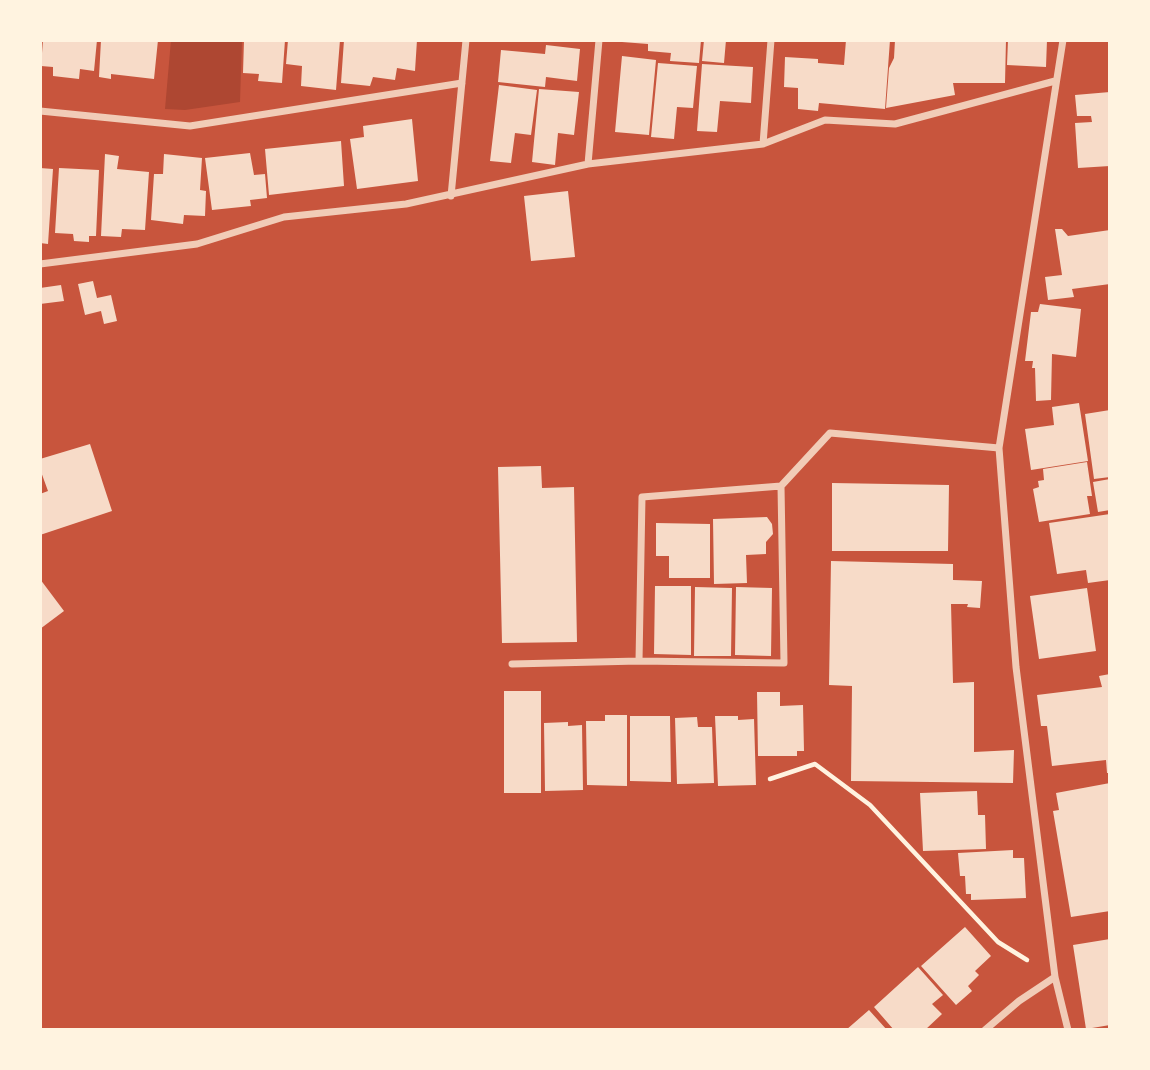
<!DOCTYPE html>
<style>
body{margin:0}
#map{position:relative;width:1150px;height:1070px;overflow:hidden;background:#c8553d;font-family:Signika,sans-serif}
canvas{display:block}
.frame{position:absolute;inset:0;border:42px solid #fff3e0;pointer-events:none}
</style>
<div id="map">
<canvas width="1150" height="1070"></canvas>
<div class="frame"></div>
</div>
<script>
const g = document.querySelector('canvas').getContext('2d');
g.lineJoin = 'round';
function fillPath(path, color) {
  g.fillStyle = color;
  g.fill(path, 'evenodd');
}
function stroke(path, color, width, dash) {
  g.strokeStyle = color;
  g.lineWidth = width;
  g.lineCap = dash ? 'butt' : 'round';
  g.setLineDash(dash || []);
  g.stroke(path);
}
const green = new Path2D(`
 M171,40H242L240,102L185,110L165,109Z`);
const building = new Path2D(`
 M43,40H97L94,71L80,69L79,79L53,76V67L41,66Z
 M101,40H158L154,79L111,74V79L99,77Z
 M244,40H285L282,83L258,81L259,74L243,73Z
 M288,40H340L336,90L301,86L302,66L286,64Z
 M344,40H417L415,71L397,68L395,80L373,77L370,86L341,83Z
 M622,40H701L699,63L670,61L671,53L648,51V44L622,42Z
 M704,40H726L724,63L702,61Z
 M846,40H890L885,109L819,103L818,111L798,109V88L784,87L785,57L818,59V63L844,65Z
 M895,40H1006L1005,83H953L955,95L886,108L889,68L894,58Z
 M1008,40H1047L1046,67L1007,65Z
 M546,45L580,49L577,81L546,77L545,87L498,82L501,50L545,54Z
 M622,56L656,60L649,135L615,132Z
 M658,63L697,66L693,108L677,107L674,139L651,137Z
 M702,64L753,67L751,103L720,101L717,132L697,131Z
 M499,85L537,90L531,135L515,133L511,163L490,161Z
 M539,89L579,92L574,135L558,133L555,165L532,162Z
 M1110,92V166L1078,168L1075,123L1092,122L1091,116H1077L1075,95Z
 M412,119L418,181L357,189L350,139L364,137L363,126Z
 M341,141L344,186L269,195L265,149Z
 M250,153L254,175L265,174L267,198L250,200L251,206L212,210L205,158Z
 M105,154L119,156L117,169L149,172L145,230L122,229L121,237L101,236Z
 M164,154L202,158L200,190L206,191L205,216L184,215L183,224L151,220L154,174H163Z
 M40,168L53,169L48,244L40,243Z
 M59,168L99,170L96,236H89V242L74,241L73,234L55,233Z
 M568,191L575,257L531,261L524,196Z
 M1055,229H1062L1068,236L1110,230V284L1072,289L1074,297L1048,300L1045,277L1062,275Z
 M93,281L97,298L111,295L117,321L104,324L101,311L85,315L78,284Z
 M61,285L64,301L40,304V288Z
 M1040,304L1081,309L1076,357L1052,354L1051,400L1036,401L1035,368H1032L1033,361H1025L1031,312H1038Z
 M1079,403L1088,461L1031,470L1025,429L1054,425L1052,407Z
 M1110,410V477L1094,479L1085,414Z
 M90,444L112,511L40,535V494L48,491L40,469V459Z
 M1087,462L1092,496H1087L1090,514L1039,522L1033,489L1039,487L1038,481L1044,480L1043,469Z
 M541,466L542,488L574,487L577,642L502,643L498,467Z
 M1110,479V510L1098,512L1093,482Z
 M832,483L949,485L948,551H832Z
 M1110,514V580L1088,583L1086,570L1057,574L1049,523Z
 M767,517L772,524L773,534L766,542V554L746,555L747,583L714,584L713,519Z
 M656,523L710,524V578H669V556H656Z
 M831,561L953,564V580L982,581L980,608L967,607L968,604H951L953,683L974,682V752L1014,750L1013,783L851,781L852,686L829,685Z
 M40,579L64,611L40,629Z
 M655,586H691V655L654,654Z
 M695,587L732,588L731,656H694Z
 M736,587L772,588L771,656L735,655Z
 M1087,588L1096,651L1039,659L1030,596Z
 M1110,674V773H1107L1106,760L1052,766L1047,726H1041L1037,695L1102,687L1099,676Z
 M504,691H541V793H504Z
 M757,692H780V706L803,705L804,751H797V756H758Z
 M605,715H627V786L587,785L586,721H605Z
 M630,716H670L671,782L630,781Z
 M715,716H738V720L754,719L756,785L718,786Z
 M697,717L698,727H712L714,783L677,784L675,718Z
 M568,722V726L582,725L583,790L545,791L544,723Z
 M1110,783V911L1071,917L1053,811L1059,810L1056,793Z
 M977,791L978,815H985L986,849L923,851L920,793Z
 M1013,850V858H1024L1026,898L971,900V894H966L965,876H960L958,853Z
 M965,927L991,956L975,971L979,975L968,986L972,991L956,1005L921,966Z
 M1110,939V1025L1086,1029L1073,945Z
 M918,967L943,995L932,1004L942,1014L925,1030H894L874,1007Z
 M869,1010L887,1030H846Z`);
const path = new Path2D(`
 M770,779L815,764L870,805L998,942L1027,960`);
const minor = new Path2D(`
 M1063,40L999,448L1016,667L1055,977L1068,1030
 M40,111L190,126L462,83
 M763,144L771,40
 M588,164L599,40
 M451,196L466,40
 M40,264L197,244L284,217L406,204L588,164L763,144L825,120L895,124L1055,81
 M781,486L784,663L639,661L642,497L781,486L830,433L999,448
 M512,664L639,661
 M985,1030L1019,1001L1055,977`);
fillPath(green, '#ae4732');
fillPath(building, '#f7dbc8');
stroke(path, '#fff3e0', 4.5);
stroke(minor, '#f1ccb7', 7);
</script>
